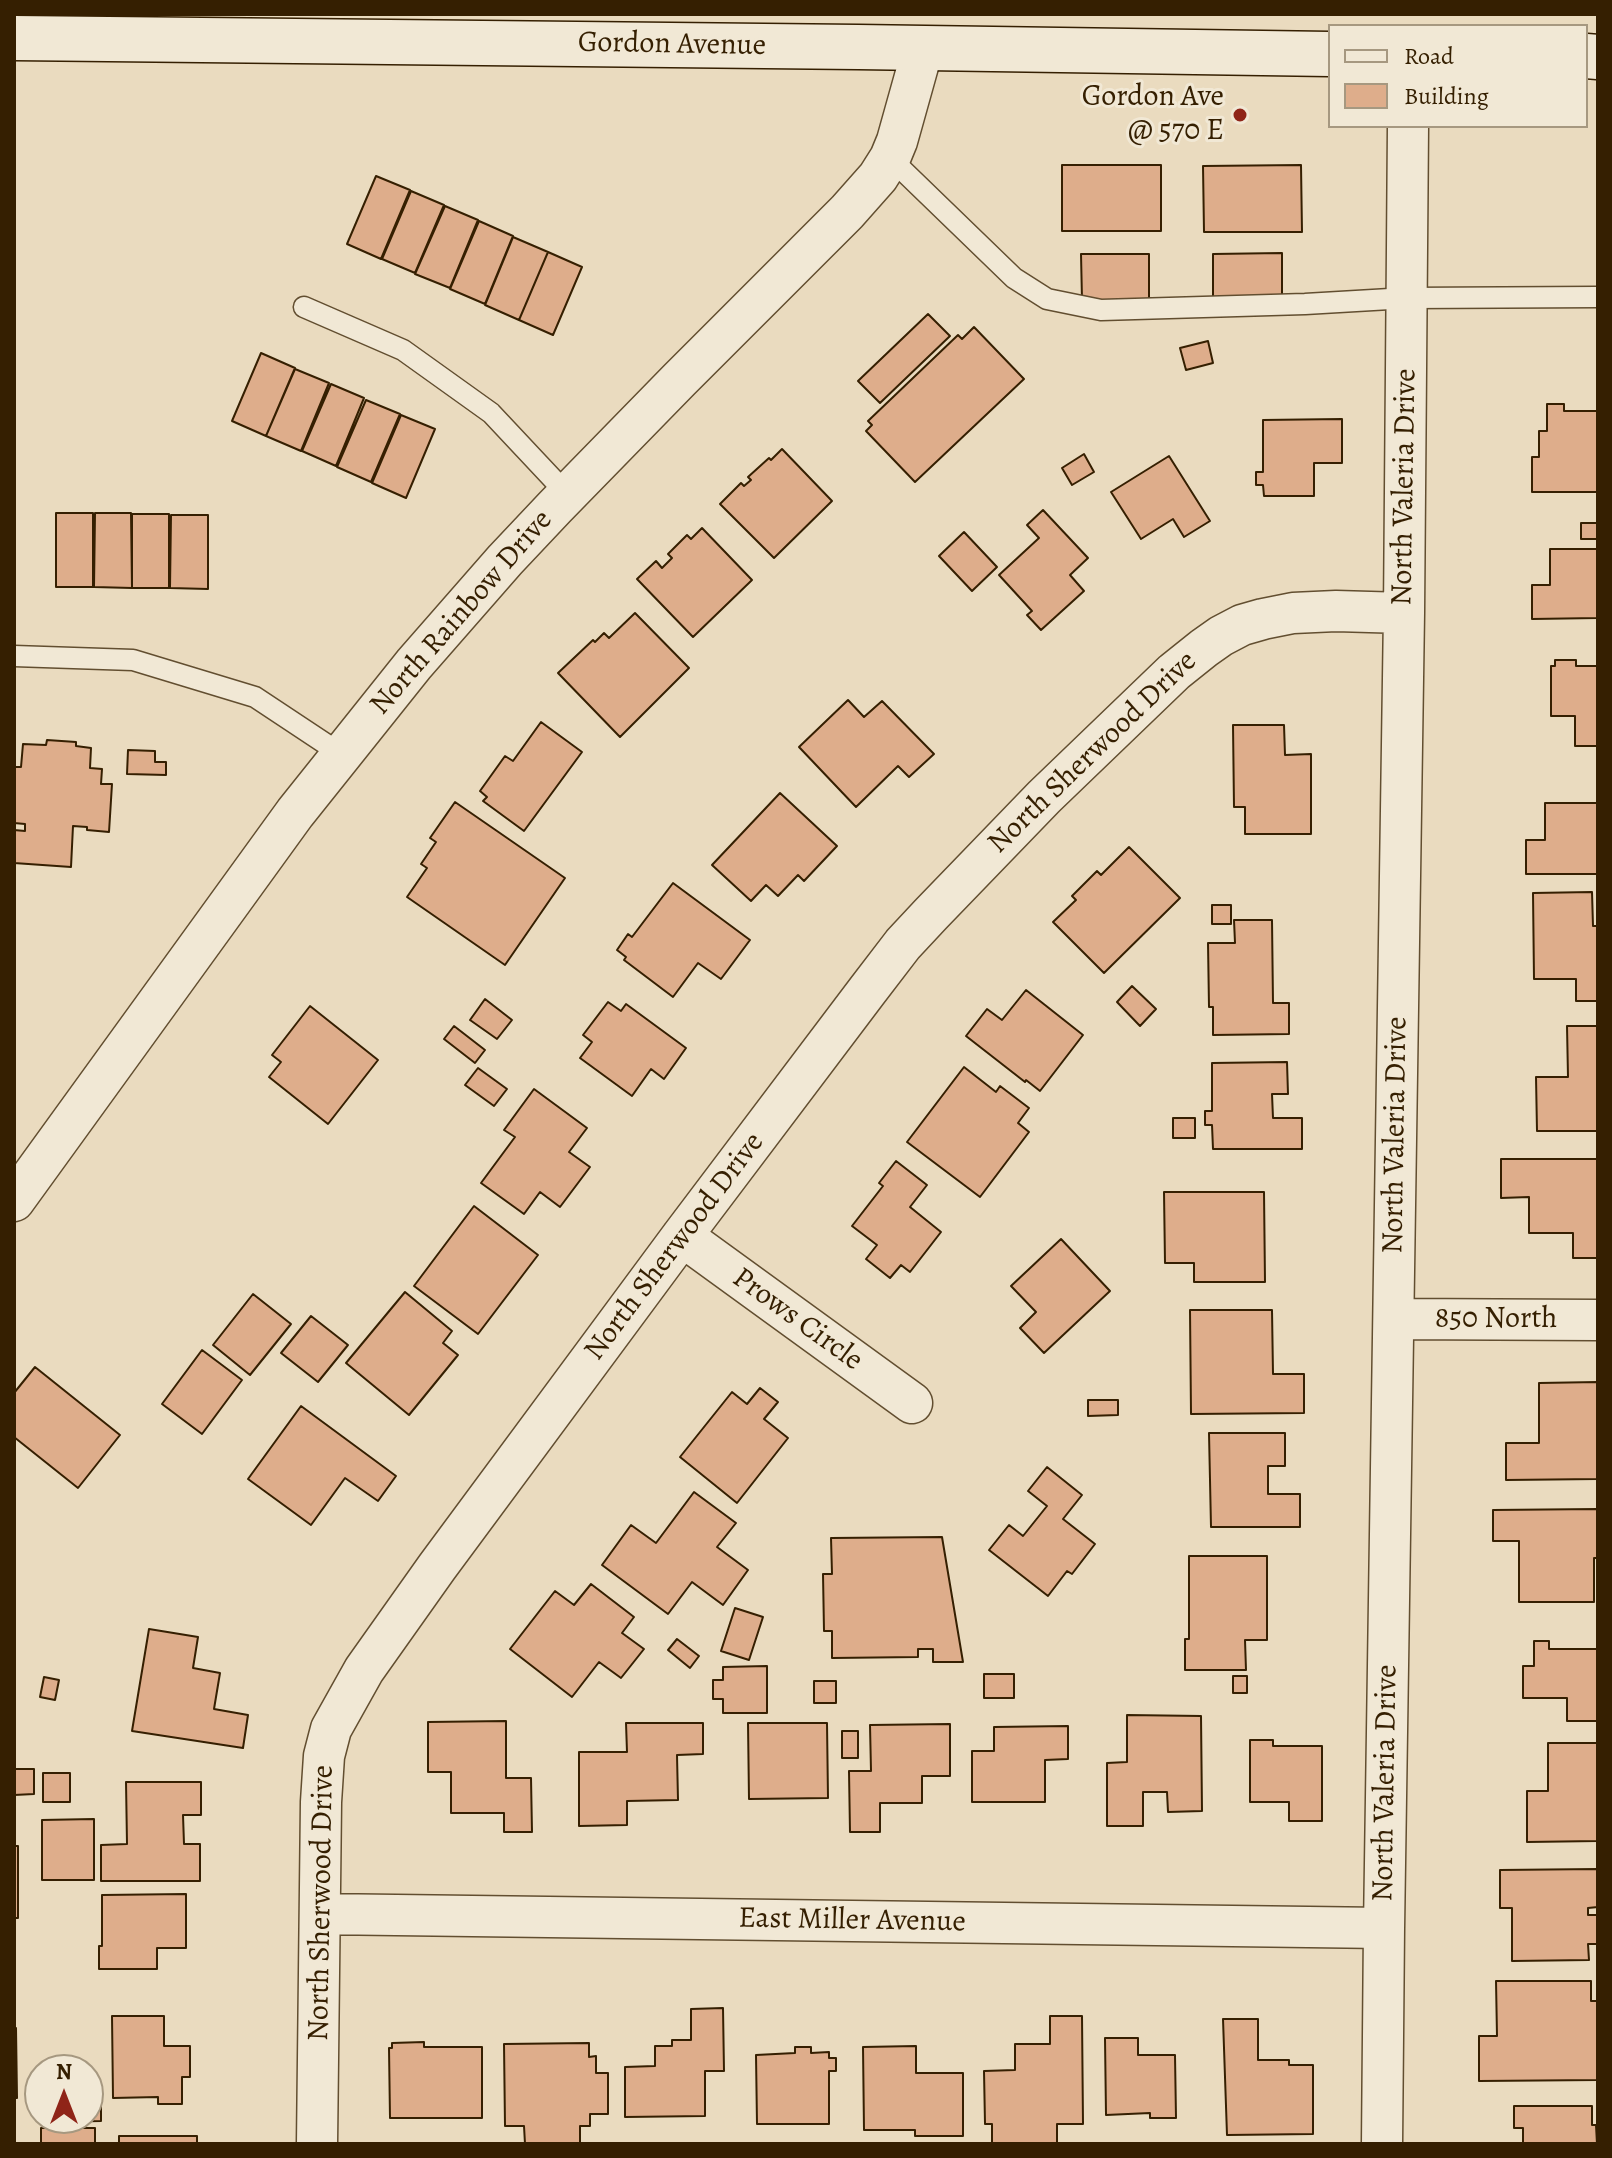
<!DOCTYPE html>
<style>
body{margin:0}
#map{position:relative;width:1612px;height:2158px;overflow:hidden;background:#eadbbf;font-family:Alegreya,serif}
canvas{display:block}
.frame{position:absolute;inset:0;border:16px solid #351f01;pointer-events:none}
.legend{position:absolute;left:1328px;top:24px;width:260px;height:104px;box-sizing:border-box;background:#f1e8d5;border:2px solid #a69880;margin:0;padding:10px 14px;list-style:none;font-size:24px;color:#351f01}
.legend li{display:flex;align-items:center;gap:16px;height:40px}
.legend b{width:40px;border:2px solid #a69880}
.north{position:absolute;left:24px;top:2054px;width:80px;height:80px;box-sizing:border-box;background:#f1e8d5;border:2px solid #a69880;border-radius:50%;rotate:0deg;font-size:22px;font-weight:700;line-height:32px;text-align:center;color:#351f01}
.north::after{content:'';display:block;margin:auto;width:28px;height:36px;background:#8f2418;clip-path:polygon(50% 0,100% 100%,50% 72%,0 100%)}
</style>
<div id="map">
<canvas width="1612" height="2158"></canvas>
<div class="frame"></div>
<ul class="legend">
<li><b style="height:10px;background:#f1e8d5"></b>Road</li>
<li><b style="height:22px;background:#dead8b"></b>Building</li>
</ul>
<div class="north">N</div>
</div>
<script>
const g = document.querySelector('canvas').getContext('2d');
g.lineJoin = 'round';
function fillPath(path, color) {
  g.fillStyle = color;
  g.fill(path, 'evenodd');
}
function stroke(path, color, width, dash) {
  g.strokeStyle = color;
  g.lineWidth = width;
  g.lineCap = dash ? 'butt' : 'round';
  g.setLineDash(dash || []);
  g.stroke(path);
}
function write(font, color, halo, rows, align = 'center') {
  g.font = font + ' Alegreya,serif';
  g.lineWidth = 6;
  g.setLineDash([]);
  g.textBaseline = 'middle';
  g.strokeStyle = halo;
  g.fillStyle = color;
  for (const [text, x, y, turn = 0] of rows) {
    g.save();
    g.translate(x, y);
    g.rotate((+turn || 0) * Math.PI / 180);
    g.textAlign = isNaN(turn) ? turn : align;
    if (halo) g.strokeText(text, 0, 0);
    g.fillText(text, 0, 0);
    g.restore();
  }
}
const building = new Path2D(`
 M1062,165H1161V231H1062Z
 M1301,165L1302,232H1204L1203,166Z
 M376,176L410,190L381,259L347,244Z
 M411,191L444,205L415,273L382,259Z
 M445,206L478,220L450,288L415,274Z
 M479,221L513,236L485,304L450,289Z
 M513,237L548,252L519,320L485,305Z
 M548,252L582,267L553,335L519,320Z
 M1282,253V298H1213V254Z
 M1081,254H1149V300H1082Z
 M928,314L950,336L880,403L858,381Z
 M974,327L1024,379L915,482L866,431L872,425L868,421L958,335L962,339Z
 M1208,341L1213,363L1186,370L1180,348Z
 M261,353L295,368L266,436L232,421Z
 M295,369L329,383L301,451L266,436Z
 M331,384L364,398L336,466L302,451Z
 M366,400L400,414L371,482L337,467Z
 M1547,404H1564V411H1598V492H1532V457H1539V431H1547Z
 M401,415L435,429L406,498L372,483Z
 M1342,419V463H1314V496H1264L1263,485H1256V472H1263V420Z
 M782,449L832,501L774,558L720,504L741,483L744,486L751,480L748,477L769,458L771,460Z
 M1084,454L1094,472L1072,485L1062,468Z
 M1169,456L1210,521L1184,537L1173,519L1141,539L1111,492Z
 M1043,510L1088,558L1070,575L1084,591L1041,630L1027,615L1032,611L999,575L1039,538L1027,525Z
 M56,513H93V587H56Z
 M95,513H131L132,588L94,587Z
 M132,514H169V588H132Z
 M171,515H208V589L170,588Z
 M1581,523H1598V539H1581Z
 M702,528L752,580L693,637L637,579L656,561L662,568L672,558L668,554L687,535L691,539Z
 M964,532L997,567L972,591L939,556Z
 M1550,549H1598V618L1532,619V585H1550Z
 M635,613L689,668L620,737L558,673L593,640L595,642L604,633L609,638Z
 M1555,660H1576V666H1598V746H1575V716H1551V666H1555Z
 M848,700L864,717L882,701L934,754L909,777L898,766L856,807L799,747Z
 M541,722L582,752L524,831L483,801L487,797L480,791L505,756L513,761Z
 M1233,725H1284L1285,755L1311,754V834H1245V807H1234Z
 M47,740L76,742V746L91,748L90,768L102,769L101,784H112L109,832L87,830V827L73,826L71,867L14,863V830L25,831V824L14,823V767H21L23,744L46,745Z
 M128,750L155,751V762H166V775L127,774Z
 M780,793L837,846L804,881L798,875L778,896L766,885L751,901L712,865Z
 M455,802L565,878L505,965L407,897L427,868L421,864L436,842L430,838Z
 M1545,803H1598V874H1526V840H1545Z
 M1129,847L1180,898L1104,973L1053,922L1076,900L1072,896L1097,871L1101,875Z
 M673,883L750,940L721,979L698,963L673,997L624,960L626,957L617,950L628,934L632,937Z
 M1592,892L1593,926H1598V1001H1576V979H1534L1533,893Z
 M1212,905H1231V924H1212Z
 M1234,920H1272L1273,1003H1289V1034L1213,1035V1007H1209L1208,943H1235Z
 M1132,986L1156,1009L1140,1026L1117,1002Z
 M1026,990L1083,1035L1040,1091L1026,1080L1025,1082L966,1036L987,1009L1002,1020Z
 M485,999L512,1020L497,1039L470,1020Z
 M608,1002L621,1011L626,1004L686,1048L664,1079L651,1069L632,1096L580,1058L592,1042L583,1035Z
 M310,1006L378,1060L328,1124L269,1077L281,1062L272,1055Z
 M454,1026L485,1050L475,1063L444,1039Z
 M1567,1026H1598V1131H1537L1536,1077H1568Z
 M1287,1062L1288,1094H1272L1273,1118H1302V1149H1213L1212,1125H1205V1111H1212V1063Z
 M964,1067L996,1092L1000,1086L1029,1108L1018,1123L1029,1132L980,1197L907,1142Z
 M478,1068L507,1089L494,1106L465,1085Z
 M534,1089L587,1128L569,1152L590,1167L560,1207L540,1192L524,1214L481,1183L515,1137L504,1130Z
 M1173,1118H1195V1138H1173Z
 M1501,1159H1598V1258H1573V1233H1529V1197L1501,1198Z
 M896,1161L927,1185L910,1207L941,1232L910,1272L901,1265L890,1278L866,1259L877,1245L852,1226L883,1186L879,1183Z
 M1164,1192H1264L1265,1282H1194V1263H1165Z
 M474,1206L538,1255L478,1334L414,1286Z
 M1061,1239L1110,1291L1044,1353L1020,1328L1036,1312L1011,1286Z
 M405,1292L452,1331L443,1343L458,1355L409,1415L346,1363Z
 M253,1294L291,1324L250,1375L213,1345Z
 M1190,1310H1272L1273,1374H1304V1413L1191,1414Z
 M311,1316L348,1345L318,1382L281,1353Z
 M202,1350L242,1380L202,1434L162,1404Z
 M35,1367L120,1435L78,1488L14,1437V1393Z
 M1598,1382V1479L1506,1480V1443H1539V1383Z
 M760,1388L778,1402L764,1419L788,1438L737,1503L680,1457L732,1392L747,1404Z
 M1088,1400H1118V1415L1088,1416Z
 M301,1406L396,1476L378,1501L345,1478L311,1525L248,1479Z
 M1209,1433H1285V1466H1268V1494H1300V1527H1211Z
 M1047,1467L1082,1495L1063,1519L1095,1544L1072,1574L1067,1571L1048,1596L989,1550L1009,1525L1023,1536L1047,1506L1028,1491Z
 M694,1492L736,1523L717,1547L748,1570L723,1605L692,1582L668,1614L602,1565L631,1525L656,1543Z
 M1598,1509V1558H1594V1602H1519V1541H1493V1510Z
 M942,1537L963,1662H933V1649H918V1657L832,1658V1631H824L823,1574H832L831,1538Z
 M1189,1556H1267V1640H1245L1246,1670H1185V1639H1189Z
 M591,1584L634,1617L622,1633L644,1649L621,1678L599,1662L572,1697L510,1649L555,1591L574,1605Z
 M735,1608L763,1617L749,1660L721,1651Z
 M149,1629L198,1637L193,1668L220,1673L214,1709L248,1715L243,1748L132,1731Z
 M677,1639L699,1656L690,1668L668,1650Z
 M1534,1641H1549V1649H1598V1721H1567V1698H1523V1666H1534Z
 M767,1666V1713H723V1699H713V1680H723V1667Z
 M984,1674H1014V1698H984Z
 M1233,1676H1247V1693H1233Z
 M44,1677L59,1680L55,1700L40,1697Z
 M814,1681H836V1703H814Z
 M1127,1715L1201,1716L1202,1811L1168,1812L1167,1792H1143V1826H1107V1763L1127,1762Z
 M506,1721V1778H531L532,1832H504V1813H451V1772H428V1722Z
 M626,1723H703V1754L677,1755L678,1800L627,1801V1825L579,1826V1752H627Z
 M748,1723H827L828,1798L749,1799Z
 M950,1724V1776H922V1803H880V1832H850L849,1771H871L870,1725Z
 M1068,1726V1759L1045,1760V1802H972V1751H994V1727Z
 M842,1731H858V1758H842Z
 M1250,1740H1273V1746H1322V1821H1289V1802H1250Z
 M1548,1743H1598V1841L1527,1842V1791H1548Z
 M14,1769H34V1794L14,1795Z
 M43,1773H70V1802H43Z
 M126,1782H201V1815H183L184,1844H200V1881H101V1845L127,1844Z
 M94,1819V1880H42V1820Z
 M14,1846H18V1918H14Z
 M1598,1869V1907L1588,1908V1915H1598V1944H1588L1589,1960L1512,1961V1908H1500V1870Z
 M186,1894V1948H157V1969H99V1946H102V1895Z
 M1496,1981H1591V2001H1598V2080L1479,2081V2036H1497Z
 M723,2008L724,2071H705V2116L625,2117V2067L655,2066V2046H672V2040H691V2009Z
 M112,2016H164V2046H190V2077H182V2104H158V2097L113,2098Z
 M1050,2016H1082L1083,2124H1057V2144H992V2124H985L984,2071L1015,2070V2044H1050Z
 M1223,2019H1258V2060H1289V2065H1313V2134L1227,2135Z
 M14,2028H16L17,2098H14Z
 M1105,2038H1138V2055H1175L1176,2118H1150V2113L1106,2115Z
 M424,2042V2047H482V2118H390L389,2048H392V2043Z
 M589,2043V2057L596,2056V2073H608V2114H590V2126H580V2144H525L524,2126H505L504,2044Z
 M916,2046V2073H963V2136H915V2130H864L863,2047Z
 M795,2047H811V2053L829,2052V2058H836V2071H829V2124H757L756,2055L795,2053Z
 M88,2089H101V2121L46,2122V2118H88Z
 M1514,2106H1592V2125H1596L1597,2144H1523V2128H1514Z
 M41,2128H95V2144H41Z
 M119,2136H197V2144H119Z`);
const lane = new Path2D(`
 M890,158L1014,278L1047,299L1101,310L1305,304L1407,298L1598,297
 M304,307L403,350L491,413L567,494
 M14,656L133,660L255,697L341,754`);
const street = new Path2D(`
 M14,1201L295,813L414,664L505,560L555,507L679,380L847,212L878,177L890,158L897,141L923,48
 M682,1236L912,1403
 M1394,1319L1598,1320
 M320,1914L1384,1928
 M317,2144L321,1802L324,1756L331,1729L364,1670L437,1567L682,1236L867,991L903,944L931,914L1044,797L1174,672L1204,648L1221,636L1242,625L1263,619L1293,613L1336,611L1404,613
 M1382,2144L1384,1928L1404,613L1408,126`);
const secondary = new Path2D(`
 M14,38L858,47L1330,54
 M1586,56L1598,57`);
const markers = [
 [1240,115,8,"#8f2418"]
];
const streetNames = [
 ["Gordon Avenue",672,45,1],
 ["North Valeria Drive",1405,487,-89],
 ["North Rainbow Drive",462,613,-49],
 ["North Sherwood Drive",1093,753,-44],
 ["North Valeria Drive",1396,1135,-89],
 ["North Sherwood Drive",675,1247,-53],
 ["Prows Circle",797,1320,36],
 ["850 North",1496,1320],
 ["North Valeria Drive",1386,1783,-89],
 ["North Sherwood Drive",322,1903,-89],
 ["East Miller Avenue",852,1921,1]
];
const poiNames = [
 ["Gordon Ave",1224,98],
 ["@ 570 E",1224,132]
];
fillPath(building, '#dead8b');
stroke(building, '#351f01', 2);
stroke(lane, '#624e30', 23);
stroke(street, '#624e30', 43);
stroke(secondary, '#351f01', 47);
stroke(lane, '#f1e8d5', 20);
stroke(street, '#f1e8d5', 40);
stroke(secondary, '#f1e8d5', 44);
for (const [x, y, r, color] of markers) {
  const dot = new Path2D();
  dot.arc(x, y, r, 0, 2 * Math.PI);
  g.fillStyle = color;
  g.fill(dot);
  stroke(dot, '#f1e8d5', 3);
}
write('30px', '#351f01', '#f1e8d5', streetNames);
write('30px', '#351f01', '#f1e8d5', poiNames, 'right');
</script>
